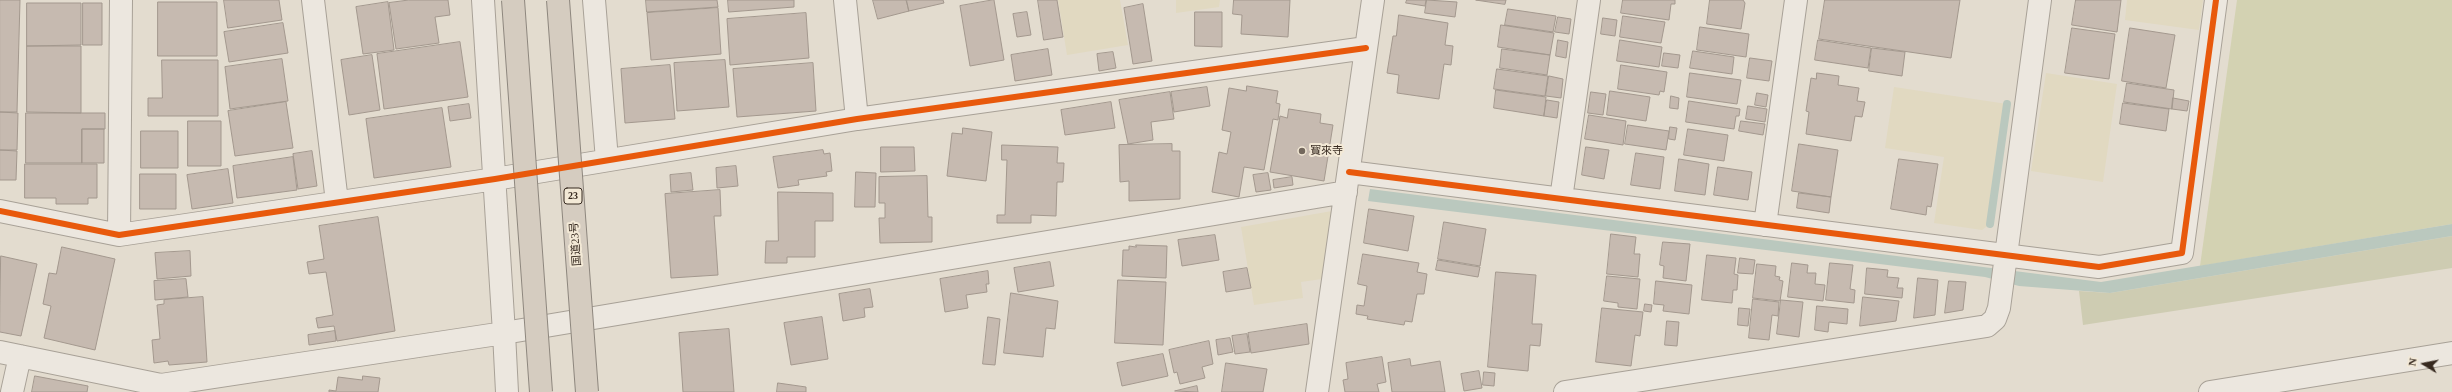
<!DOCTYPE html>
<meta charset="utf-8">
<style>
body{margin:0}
#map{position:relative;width:2452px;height:392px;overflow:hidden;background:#e3dccf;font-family:"Times New Roman",serif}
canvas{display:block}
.north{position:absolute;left:2404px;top:344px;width:40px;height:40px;-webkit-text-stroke:3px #f3e9d6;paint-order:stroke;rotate:280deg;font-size:11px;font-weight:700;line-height:16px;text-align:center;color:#372a20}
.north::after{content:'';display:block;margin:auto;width:14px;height:18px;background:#372a20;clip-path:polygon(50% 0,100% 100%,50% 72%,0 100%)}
</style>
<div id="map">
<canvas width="2452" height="392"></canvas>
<div class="north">N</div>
</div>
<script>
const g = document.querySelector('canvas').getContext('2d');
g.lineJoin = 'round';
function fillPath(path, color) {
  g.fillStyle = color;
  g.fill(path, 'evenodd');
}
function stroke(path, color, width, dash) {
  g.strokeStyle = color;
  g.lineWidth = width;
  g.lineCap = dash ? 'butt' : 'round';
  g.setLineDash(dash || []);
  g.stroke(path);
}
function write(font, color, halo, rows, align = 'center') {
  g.font = font + ' "Times New Roman","Noto Sans JP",serif';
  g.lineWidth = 4;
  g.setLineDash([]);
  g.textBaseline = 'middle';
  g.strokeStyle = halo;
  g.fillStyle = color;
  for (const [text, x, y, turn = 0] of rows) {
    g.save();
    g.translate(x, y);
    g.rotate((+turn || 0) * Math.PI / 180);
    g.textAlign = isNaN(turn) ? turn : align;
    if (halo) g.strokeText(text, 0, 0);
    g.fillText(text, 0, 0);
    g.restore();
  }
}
const farmland = new Path2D(`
 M1058,0H1120L1128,45L1067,55Z
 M1176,0H1220L1219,7L1176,13Z
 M2127,0H2203L2199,30L2125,20Z
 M2046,73L2117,84L2103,182L2031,171Z
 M1894,87L2007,104L1990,224L1982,230L1934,223L1944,157L1885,148Z
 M1332,211L1322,279L1301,282L1303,298L1254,305L1241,227Z`);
const green = new Path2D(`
 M2237,0H2452V224L2200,266Z`);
const cemetery = new Path2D(`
 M2452,236V268L2083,325L2079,291L2110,293Z`);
const water = new Path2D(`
 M1370,189L2101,282L2452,224V236L2110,293L2019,286L1985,277L1368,201Z`);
const stream = new Path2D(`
 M1990,224L2007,104`);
const building = new Path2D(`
 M0,0H20L17,112H0Z
 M224,0H279L282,20L228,28Z
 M409,0H448L450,15L435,17L439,43L396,49L389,3Z
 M646,0H717L718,7L647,12Z
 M728,0H794V7L729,12Z
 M873,0H906L909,11L878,19Z
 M907,0H943L944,3L909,11Z
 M994,0L1004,60L970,66L960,6Z
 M1038,0H1057L1063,37L1044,40Z
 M1234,0H1290L1288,37L1241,34L1242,15L1233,14Z
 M1407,0H1426L1425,6L1406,3Z
 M1427,0L1457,2L1455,17L1425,13Z
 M1476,0H1506L1505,4Z
 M1623,0H1675V4H1671L1669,20L1621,13Z
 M1710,0H1743L1745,3L1741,29L1707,24Z
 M1825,0H1960L1951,58L1819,39Z
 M2076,0H2121L2117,32L2072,25Z
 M158,2H217V56H158Z
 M388,2L394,50L363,54L356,7Z
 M27,3H81V45L27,46Z
 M83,3H102V45H83Z
 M1143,4L1152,61L1133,64L1124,8Z
 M718,8L721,54L651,60L647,13Z
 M1508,9L1556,16L1553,32L1505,25Z
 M1027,12L1031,35L1017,37L1013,14Z
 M1195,12H1222V47L1195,46Z
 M806,13L809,58L730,65L727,19Z
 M1399,15L1448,23L1445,45L1453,46L1451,65L1444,64L1439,99L1397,93L1399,75L1387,73L1393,36H1396Z
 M1623,16L1665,22L1661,43L1620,37Z
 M1558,17L1571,19L1569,34L1555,32Z
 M1603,18L1617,20L1615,36L1601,34Z
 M283,23L288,53L229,62L224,32Z
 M1501,25L1554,33L1550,55L1498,47Z
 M1700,27L1749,34L1746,57L1697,50Z
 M2072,28L2115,34L2109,79L2065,73Z
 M2130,28L2175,35L2166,88L2122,81Z
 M1558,40L1568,42L1566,58L1556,56Z
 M1620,40L1662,47L1659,67L1617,61Z
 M1818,40L1871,48L1868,68L1815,60Z
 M460,42L468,97L384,109L377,54Z
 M27,46H81V113L27,112Z
 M1872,48L1905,52L1902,76L1869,71Z
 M1048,49L1052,75L1015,81L1011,55Z
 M1502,49L1550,55L1547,75L1500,68Z
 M1693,51L1734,57L1732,74L1690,68Z
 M1113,52L1116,68L1099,71L1097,54Z
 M1664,53L1680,55L1678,68L1662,66Z
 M372,55L380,110L349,115L341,60Z
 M1750,58L1772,61L1769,81L1747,78Z
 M282,59L288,101L230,109L225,67Z
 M162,60H218V116H148V98H162Z
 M725,60L729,107L677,111L674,63Z
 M813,63L816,111L737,117L733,69Z
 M670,65L675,119L625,123L621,69Z
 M1621,65L1667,72L1664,92L1660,91L1659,95L1618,89Z
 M1497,69L1548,76L1545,96L1494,89Z
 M1690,73L1741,80L1737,104L1687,97Z
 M1817,73L1839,76L1838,85L1859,88L1857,101L1865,102L1862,117L1855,116L1851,141L1806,134L1809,112L1806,111L1811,78L1816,79Z
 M1549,76L1563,79L1561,98L1546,96Z
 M2127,83L2174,90L2172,109L2124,102Z
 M1247,86L1278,91L1276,103L1280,104L1278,120L1273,119L1264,170L1244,167L1239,197L1212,192L1219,152L1227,154L1231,132L1222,130L1229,88L1246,91Z
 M1207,87L1210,106L1174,112L1171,92Z
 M1496,90L1546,97L1544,116L1494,108Z
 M1610,91L1650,97L1646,121L1607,115Z
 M1170,92L1174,119L1151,122L1153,140L1128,144L1119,100Z
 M1591,92L1606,94L1603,115L1588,113Z
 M1757,93L1768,95L1766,107L1755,105Z
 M1671,96L1679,98L1678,109L1670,108Z
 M2173,98L2189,101L2187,111L2172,109Z
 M1547,100L1559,102L1557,118L1544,116Z
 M1689,101L1740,109L1739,116H1736L1734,129L1686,122Z
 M286,102L293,148L235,156L228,111Z
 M1111,102L1115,128L1065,135L1061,110Z
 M2123,103L2169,109L2166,131L2120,124Z
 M469,104L471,118L450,121L448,107Z
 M1748,106L1767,109L1765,122L1746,119Z
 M442,108L451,167L374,178L366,119Z
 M1289,109L1321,114L1320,123L1333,125L1324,181L1270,172L1280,116L1287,118Z
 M0,112L18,113L17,150H0Z
 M26,113H105V129H82V163H26Z
 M1589,115L1626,121L1623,145L1585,139Z
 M188,121H221V166H188Z
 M1741,121L1765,124L1763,135L1739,131Z
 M1628,125L1669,131L1666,150L1625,144Z
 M1670,127L1677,128L1675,140L1669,139Z
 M963,128L992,132L986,181L947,176L952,133L962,134Z
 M82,129H104V163H82Z
 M1688,129L1728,135L1724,161L1684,155Z
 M141,131H178V168H141Z
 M1172,144V151H1180V199L1129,201V181L1120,182L1119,145Z
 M1799,144L1838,150L1831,197L1792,191Z
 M1002,145L1058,147L1057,163H1064L1063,182H1057L1056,216L1031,215V223H997V215H1005L1007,160H1002Z
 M881,147H914L915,171L881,172Z
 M1586,147L1609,150L1604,179L1582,175Z
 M0,150L17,151L16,180H0Z
 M823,150L824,154L830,153L832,171L826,172L827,176L798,180L799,185L778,188L773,157Z
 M312,151L317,186L298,189L293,154Z
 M1636,153L1664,157L1660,189L1631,185Z
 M293,157L297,190L237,198L233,166Z
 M1679,159L1709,164L1705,195L1675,191Z
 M1899,159L1938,164L1931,207L1927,206L1926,215L1891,209Z
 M25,164H97V198H88V204H56V198H25Z
 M736,166L738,186L717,188L716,168Z
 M1718,167L1752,172L1748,200L1714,195Z
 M228,169L233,203L192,209L187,175Z
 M856,172L876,173L875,207H855Z
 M691,173L693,190L671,192L670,175Z
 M1268,173L1271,190L1256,192L1253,175Z
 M140,174H176V209H140Z
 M927,176L928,217H932V242L880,243L879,218H885V203H879V177Z
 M1292,177L1293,185L1274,188L1273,180Z
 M720,190L721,216H714L718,275L671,278L665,194Z
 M778,192L833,193V221H815V257H787V263H765L766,241H778Z
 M1799,193L1831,197L1829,213L1797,208Z
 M1369,209L1414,216L1408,251L1364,243Z
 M378,217L395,331L337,341L334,326L318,328L316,318L333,315L326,272L309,274L307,262L324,259L319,226Z
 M1444,222L1486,229L1480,266L1438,259Z
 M1611,234L1636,237L1634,254H1640L1638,277L1607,274Z
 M1215,235L1219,260L1182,266L1178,240Z
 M1663,242L1690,244L1686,281L1663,278L1664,266L1660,265Z
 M1136,245L1167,246L1166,278L1122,276L1123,250H1129V246L1136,247Z
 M62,247L115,259L95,350L44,338L51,306L43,304L49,273L56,274Z
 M190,251L191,276L157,279L155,253Z
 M1363,254L1419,263L1417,272L1427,274L1424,294H1417L1412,322L1405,321L1404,325L1367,319L1368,316L1356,314L1357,305L1364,306L1367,286L1358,284Z
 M1707,255L1736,258L1734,274L1738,275L1737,290H1733L1732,303L1702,300Z
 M1,256L37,264L21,336L0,332Z
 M1740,258L1755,260L1753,274L1738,273Z
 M1438,260L1480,267L1478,277L1436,270Z
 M1050,262L1054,286L1018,292L1014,268Z
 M1792,263L1808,265L1807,273H1816L1815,284L1825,285L1823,301L1788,297Z
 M1830,263L1853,265L1850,289L1855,290L1854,303L1826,300Z
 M1757,264L1776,266L1775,276L1780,277L1779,280L1783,281L1780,301L1753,298Z
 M1247,268L1251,288L1226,292L1223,272Z
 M1867,268L1888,270L1887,277L1899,278L1897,288H1903L1902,298L1865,294Z
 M988,271L989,284H986L987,292L966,295L968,308L945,312L940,279Z
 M1496,272L1536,275L1532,324H1542L1540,346L1530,345L1528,371L1488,367Z
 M1607,276L1640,279L1637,309L1618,307V303L1604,301Z
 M1918,278L1938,280L1935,315L1914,318Z
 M186,279L188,297L155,300L154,281Z
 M1118,280L1166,282L1163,345L1115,343Z
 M1656,281L1692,285L1689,314L1663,311L1664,305L1654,304Z
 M1949,281L1966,282L1963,310L1945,313Z
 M870,289L873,307L864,308L865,317L843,321L839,294Z
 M1011,293L1058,301L1055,329L1046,328L1043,357L1004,353Z
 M203,297L207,362L169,365L168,361L154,363L152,340L160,339L157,305L164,304V300Z
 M1863,297L1899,301L1896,321L1860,326Z
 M1753,299L1779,302L1778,316L1772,315L1769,340L1749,338Z
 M1781,300L1803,302L1799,337L1777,334Z
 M1645,304L1652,305L1651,312L1644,311Z
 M1817,306L1848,309L1847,324L1829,322L1828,332L1815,330Z
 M1602,308L1643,312L1640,336L1635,335L1631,366L1596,362Z
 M1739,308L1750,309L1748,326L1738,325Z
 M822,317L828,359L791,365L784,323Z
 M988,317L1000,319L995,365L983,364Z
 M1667,321L1679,322L1677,346L1665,345Z
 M1307,324L1309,344L1251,353L1248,333Z
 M729,329L734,392H683L679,333Z
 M335,331L336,341L309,345L308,335Z
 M1247,334L1250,352L1235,354L1232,336Z
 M1230,338L1233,352L1218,355L1216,340Z
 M1209,341L1213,364L1202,367L1205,378L1180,384L1177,372L1174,373L1169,350Z
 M1163,354L1168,376L1122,386L1117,363Z
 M1382,357L1386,382L1377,384L1379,392H1345L1343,380L1348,379L1346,363Z
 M1410,359L1411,366L1440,361L1445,392H1392L1388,363Z
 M1226,363L1267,369L1263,392H1222Z
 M1479,371L1482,388L1464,391L1461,374Z
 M1484,372L1495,373L1494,386L1483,385Z
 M35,376L88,386L87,392H32Z
 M363,376L380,378L378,392H329V390L336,391L338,377L362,380Z
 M778,383L806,387V392H777Z
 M1197,386L1198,392L1175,391Z`);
const minor = new Path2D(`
 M313,0L337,202
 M594,0L607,160
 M845,0L857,119
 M1349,172L2099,267L2182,253L2216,0
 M1561,199L1589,0
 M0,211L119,235L495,179L857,119L1366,48
 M1765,225L1796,0
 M119,235L121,0
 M0,352L161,385L504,333L483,0
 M12,392L20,356
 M507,392L504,333L1346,192
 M1317,392L1373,0
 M1565,392L1987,326L1995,319L1999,308L2040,0
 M2210,392L2452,353`);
const highwayBridge = new Path2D(`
 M513,0L541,392
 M558,0L587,392`);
const cycleway = new Path2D(`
 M1349,172L2099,267L2182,253L2216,0
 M0,211L119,235L495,179L857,119L1366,48`);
const markers = [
 [1302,151,4,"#73685d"]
];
const shields = [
 [573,196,18]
];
const shieldNames = [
 ["23",573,196]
];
const poiNames = [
 ["寳來寺",1310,151]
];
const streetNames = [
 ["国道23号",576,244,-94]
];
fillPath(farmland, '#e1d9c1');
fillPath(green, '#d3d2b2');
fillPath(cemetery, '#ceccb2');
fillPath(water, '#bac8be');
stroke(stream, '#bac8be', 8);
fillPath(building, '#c6bab0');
stroke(building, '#a3988e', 1);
stroke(minor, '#a8a197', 24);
stroke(minor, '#ece7df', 22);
stroke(highwayBridge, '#8e877e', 24, []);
stroke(highwayBridge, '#d5ccc0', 22);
stroke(cycleway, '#e8590c', 6);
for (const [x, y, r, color] of markers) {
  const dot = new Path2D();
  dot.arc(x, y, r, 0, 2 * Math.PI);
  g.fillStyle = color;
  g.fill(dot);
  stroke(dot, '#f3e9d6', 1.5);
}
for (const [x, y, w] of shields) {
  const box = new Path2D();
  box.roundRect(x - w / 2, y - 8, w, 16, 3);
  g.fillStyle = '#f3e9d6';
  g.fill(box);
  stroke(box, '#372a20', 1);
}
write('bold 10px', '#372a20', null, shieldNames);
write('11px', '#372a20', '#f3e9d6', poiNames, 'left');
write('11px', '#372a20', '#f3e9d6', streetNames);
</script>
